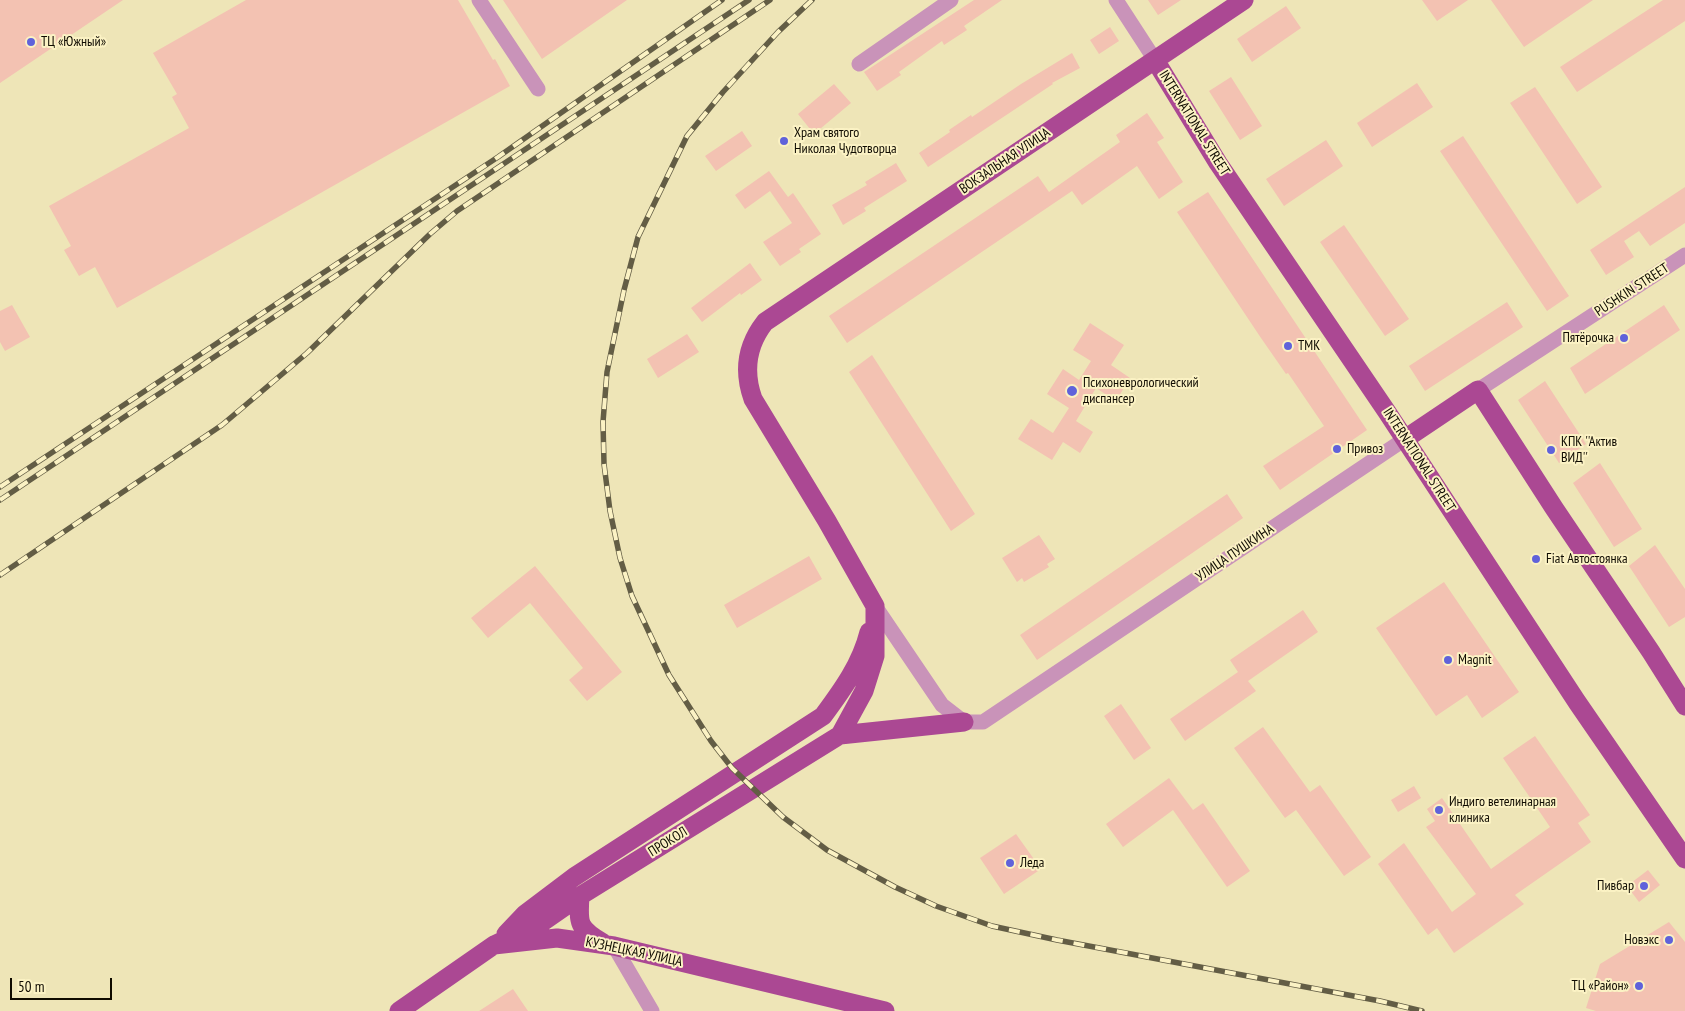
<!DOCTYPE html>
<meta charset="utf-8">
<style>
body{margin:0}
#map{position:relative;width:1685px;height:1011px;overflow:hidden;background:#eee5b7;font-family:"PT Sans Narrow",sans-serif}
canvas{display:block}
.scale{position:absolute;left:10px;top:978px;width:102px;height:22px;box-sizing:border-box;border:2px solid #0f0b00;border-top:0;padding-left:6px;font-size:15px;line-height:18px;white-space:nowrap;color:#0f0b00;-webkit-text-stroke:4px #fbf2c4;paint-order:stroke}
</style>
<div id="map">
<canvas width="1685" height="1011"></canvas>
<div class="scale">50 m</div>
</div>
<script>
const g = document.querySelector('canvas').getContext('2d');
g.lineJoin = 'round';
function fillPath(path, color) {
  g.fillStyle = color;
  g.fill(path, 'evenodd');
}
function stroke(path, color, width, dash) {
  g.strokeStyle = color;
  g.lineWidth = width;
  g.lineCap = dash ? 'butt' : 'round';
  g.setLineDash(dash || []);
  g.stroke(path);
}
function write(font, color, halo, rows, align = 'center') {
  g.font = font + ' "PT Sans Narrow",sans-serif';
  g.lineWidth = 4;
  g.setLineDash([]);
  g.textBaseline = 'middle';
  g.strokeStyle = halo;
  g.fillStyle = color;
  for (const [text, x, y, turn = 0] of rows) {
    g.save();
    g.translate(x, y);
    g.rotate((+turn || 0) * Math.PI / 180);
    g.textAlign = isNaN(turn) ? turn : align;
    if (halo) g.strokeText(text, 0, 0);
    g.fillText(text, 0, 0);
    g.restore();
  }
}
const building = new Path2D(`
 M0,0H123L0,83Z
 M246,0H458L493,60L495,59L510,86L117,308L95,267L79,276L64,250L71,246L49,206L189,128L172,97L177,94L153,53Z
 M503,0H627L542,59Z
 M974,0H1002L964,26L967,30L944,45L942,41L899,72L901,75L877,91L864,72Z
 M1148,0H1181L1158,15Z
 M1422,0H1468L1437,21Z
 M1491,0H1593L1524,47Z
 M1663,0H1685V21L1577,92L1560,67Z
 M1286,6L1301,28L1252,62L1237,39Z
 M1110,27L1119,41L1099,54L1090,40Z
 M1072,53L1080,68L1052,83L1053,84L928,167L919,153L950,132L949,130L971,115L972,117L1021,84Z
 M1231,77L1262,126L1240,140L1209,91Z
 M1417,83L1433,107L1372,147L1357,123Z
 M834,84L851,103L814,134L798,114Z
 M1535,87L1602,187L1577,204L1510,103Z
 M1147,113L1164,138L1157,142L1183,182L1159,199L1137,166L1082,205L1072,191L847,343L829,316L1038,176L1049,192L1120,142L1116,135Z
 M742,131L752,146L716,171L705,156Z
 M1463,136L1569,296L1547,311L1440,151Z
 M1326,140L1343,166L1284,206L1266,179Z
 M896,163L907,181L864,208L866,211L843,225L832,205L867,185L865,182Z
 M769,171L788,197L793,193L821,234L799,249L801,252L780,266L763,242L792,223L770,191L745,209L735,195Z
 M1685,187V223L1650,246L1639,231L1624,241L1634,257L1606,275L1590,250Z
 M1208,192L1367,430L1280,490L1263,466L1324,426L1288,373L1286,374L1261,338L1177,212Z
 M1344,225L1409,319L1385,336L1320,242Z
 M750,263L762,280L741,295L740,293L702,322L691,308Z
 M1507,302L1523,327L1425,391L1409,366Z
 M12,305L30,337L5,351L0,342V311Z
 M1664,305L1680,330L1585,394L1570,368Z
 M1090,323L1124,345L1111,365L1130,378L1116,401L1096,388L1076,421L1093,432L1080,453L1063,442L1052,460L1018,439L1031,419L1053,433L1069,408L1047,394L1063,369L1079,380L1091,361L1073,350Z
 M687,334L699,352L658,378L647,359Z
 M872,355L975,514L951,531L849,372Z
 M1545,381L1586,444L1559,463L1518,400Z
 M1600,463L1642,529L1614,547L1573,483Z
 M1227,494L1243,518L1037,660L1020,635Z
 M1039,535L1055,559L1047,564L1049,567L1024,582L1022,578L1017,582L1002,558Z
 M1655,545L1685,589V617L1669,627L1629,566Z
 M809,556L822,579L737,628L724,605Z
 M535,566L622,672L587,701L569,680L583,668L530,603L488,638L471,618Z
 M1444,582L1519,692L1482,718L1467,695L1436,716L1376,628Z
 M1303,610L1318,632L1248,681L1256,691L1185,741L1170,719L1238,672L1230,660Z
 M1121,704L1151,748L1134,760L1104,716Z
 M1263,727L1310,792L1320,785L1371,857L1344,876L1296,810L1285,818L1234,748Z
 M1535,736L1590,815L1578,823L1591,842L1515,895L1524,904L1454,953L1437,928L1428,935L1378,864L1404,843L1452,912L1476,894L1426,827L1435,821L1427,809L1442,798L1491,869L1550,827L1503,758Z
 M1169,778L1193,810L1203,803L1250,871L1227,887L1173,810L1123,847L1106,824Z
 M1414,786L1421,798L1398,812L1391,800Z
 M1016,834L1041,869L1004,894L980,858Z
 M1648,870L1660,885L1639,902L1627,886Z
 M1669,922L1685,942V1011H1596L1586,1008L1600,964Z
 M513,989L528,1011H479Z`);
const minor = new Path2D(`
 M479,0L538,89
 M1116,0L1155,60
 M859,64L951,0
 M1478,390L1685,255
 M875,606L942,705L964,722H983L1405,439
 M614,946L652,1011`);
const major = new Path2D(`
 M1155,60L1218,163L1387,412L1577,702L1685,859
 M1405,439L1478,390L1554,508L1651,652L1685,706
 M840,735L864,691L875,656V606L827,521L753,399C743,371 747,345 765,322L1244,0
 M580,896C578,924 578,928 603,943
 M506,934L525,914L574,877L823,716C843,689 861,664 869,632
 M494,945L544,921L580,896L840,735L964,722
 M399,1011L494,945L557,938L614,946L885,1011`);
const rail = new Path2D(`
 M812,0L778,32L723,92L687,136L638,237L624,290L607,372L603,422L604,464L610,511L620,558L632,596L669,675L711,741L732,768L783,817L827,850L895,887L936,906L992,926L1057,940L1380,1001L1422,1011
 M0,487L498,157L722,0
 M0,500L749,0
 M0,575L222,425L307,353L430,234L457,211L770,0`);
const markers = [
 [31,42,5,"#6062da"],
 [784,141,5,"#6062da"],
 [1624,338,5,"#6062da"],
 [1288,346,5,"#6062da"],
 [1072,391,6,"#6062da"],
 [1337,449,5,"#6062da"],
 [1551,450,5,"#6062da"],
 [1536,559,5,"#6062da"],
 [1448,660,5,"#6062da"],
 [1439,810,5,"#6062da"],
 [1010,863,5,"#6062da"],
 [1644,886,5,"#6062da"],
 [1669,940,5,"#6062da"],
 [1639,986,5,"#6062da"]
];
const poiNames = [
 ["ТЦ «Южный»",41,42],
 ["Храм святого",794,133],
 ["Николая Чудотворца",794,149],
 ["Пятёрочка",1614,338,"right"],
 ["ТМК",1298,346],
 ["Психоневрологический",1083,383],
 ["диспансер",1083,399],
 ["КПК ''Актив",1561,442],
 ["ВИД''",1561,458],
 ["Привоз",1347,449],
 ["Fiat Автостоянка",1546,559],
 ["Magnit",1458,660],
 ["Индиго ветелинарная",1449,802],
 ["клиника",1449,818],
 ["Леда",1020,863],
 ["Пивбар",1634,886,"right"],
 ["Новэкс",1659,940,"right"],
 ["ТЦ «Район»",1629,986,"right"]
];
const streetNames = [
 ["INTERNATIONAL STREET",1194,123,58],
 ["ВОКЗАЛЬНАЯ УЛИЦА",1005,161,-34],
 ["PUSHKIN STREET",1632,290,-33],
 ["INTERNATIONAL STREET",1419,460,57],
 ["УЛИЦА ПУШКИНА",1235,553,-34],
 ["ПРОКОЛ",668,842,-32],
 ["КУЗНЕЦКАЯ УЛИЦА",634,952,12]
];
fillPath(building, '#f3c2b2');
stroke(minor, '#c993b9', 15);
stroke(major, '#ab4893', 19);
stroke(rail, '#635d45', 5.5);
stroke(rail, '#fbf2c4', 4, [11]);
for (const [x, y, r, color] of markers) {
  const dot = new Path2D();
  dot.arc(x, y, r, 0, 2 * Math.PI);
  g.fillStyle = color;
  g.fill(dot);
  stroke(dot, '#fbf2c4', 2);
}
write('14px', '#0f0b00', '#fbf2c4', poiNames, 'left');
write('14px', '#0f0b00', '#fbf2c4', streetNames);
</script>
